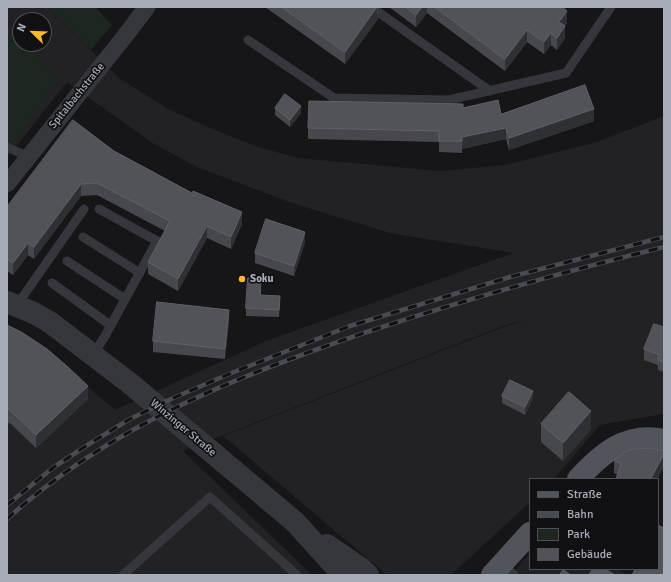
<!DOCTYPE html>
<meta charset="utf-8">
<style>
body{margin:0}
#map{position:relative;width:671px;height:582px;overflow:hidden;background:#161618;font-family:Signika,sans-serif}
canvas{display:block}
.frame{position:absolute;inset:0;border:8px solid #a7acb8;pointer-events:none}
.legend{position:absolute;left:529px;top:478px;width:130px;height:92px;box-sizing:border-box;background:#111113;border:1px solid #4d4f55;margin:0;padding:5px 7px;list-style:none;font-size:12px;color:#a7acb8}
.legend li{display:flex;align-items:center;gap:8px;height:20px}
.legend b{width:20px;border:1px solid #4d4f55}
.north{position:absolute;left:12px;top:12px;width:40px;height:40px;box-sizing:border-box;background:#111113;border:1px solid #4d4f55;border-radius:50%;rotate:293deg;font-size:11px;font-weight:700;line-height:16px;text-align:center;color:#a7acb8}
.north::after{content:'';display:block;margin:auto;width:14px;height:18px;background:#f9ba2c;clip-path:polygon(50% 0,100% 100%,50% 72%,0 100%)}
</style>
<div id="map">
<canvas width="671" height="582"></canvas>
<div class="frame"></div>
<ul class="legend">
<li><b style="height:5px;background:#52545c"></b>Straße</li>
<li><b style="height:5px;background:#494b52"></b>Bahn</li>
<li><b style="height:11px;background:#1d261f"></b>Park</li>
<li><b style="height:11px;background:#525359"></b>Gebäude</li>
</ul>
<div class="north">N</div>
</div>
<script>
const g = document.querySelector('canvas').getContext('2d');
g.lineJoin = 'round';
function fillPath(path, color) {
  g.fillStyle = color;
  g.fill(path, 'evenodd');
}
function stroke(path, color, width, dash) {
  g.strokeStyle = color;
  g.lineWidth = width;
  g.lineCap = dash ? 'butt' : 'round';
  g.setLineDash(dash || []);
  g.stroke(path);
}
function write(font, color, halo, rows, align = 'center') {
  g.font = font + ' Signika,sans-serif';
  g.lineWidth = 3.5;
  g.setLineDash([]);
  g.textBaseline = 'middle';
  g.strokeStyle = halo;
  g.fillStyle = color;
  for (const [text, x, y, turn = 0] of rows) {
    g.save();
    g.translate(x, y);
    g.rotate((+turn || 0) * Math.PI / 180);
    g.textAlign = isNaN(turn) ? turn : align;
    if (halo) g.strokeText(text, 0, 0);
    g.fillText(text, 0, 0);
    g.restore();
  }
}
const built = new Path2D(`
 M7,7H48L119,78L168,109L208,127L255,146L298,158L440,171L505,165L594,143L664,116V414L600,425L554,479H530V502L451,575H387L223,436L503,327L528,319L503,326L183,451L312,575H7V327L39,346L115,410L266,341L513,253L390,233L292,203L197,167L154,144L67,82L7,158ZM20,20H44V44H20Z
 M530,553V569H616L628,575H511Z`);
const green = new Path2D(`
 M48,7H95L112,25L91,50Z
 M7,33L57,77L7,154Z`);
const service = new Path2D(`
 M371,7L490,91
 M248,40L334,98L449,100L566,73L611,7
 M7,147L29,157
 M83,237L140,273
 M67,261L125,299
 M52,283L110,325
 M17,305L84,209
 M93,355L105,336L157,241L99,209
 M502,564L514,575
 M123,575L210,497L297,575`);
const minor = new Path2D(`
 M7,184L125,36L147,7`);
const tertiary = new Path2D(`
 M7,302L34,313L51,323L132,385L295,522L343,575
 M327,545L361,568L368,575`);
const primary = new Path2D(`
 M578,479C602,453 626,432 664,440
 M492,575L530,533`);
const rail = new Path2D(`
 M7,505L54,467L89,444L130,419L171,399L229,374L350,326L510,277L664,237
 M7,519C112,424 244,373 376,329C471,298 567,271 664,247`);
const wall = new Path2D(`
 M265,7H378V19L345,64Z
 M389,7H562L567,23L565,26V38L557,50L551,45L544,54L527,42L505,71L427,13L416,27Z
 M275,108L301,113L290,127L275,115Z
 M501,114L594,121L509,150L506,139L462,149V153L439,152V142L308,139V128Z
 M114,151L242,224L231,249L207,238L178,291L148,274V262L165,231L97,195L81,196L34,259L28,255L13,275L7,271V207Z
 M305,242L294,276L255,263V253Z
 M261,286V295L280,303L279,317L246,316V308Z
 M229,320L225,359L153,352V341Z
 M7,325L88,399L36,448L11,424L7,422Z
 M664,327V372L658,370V365L644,360V349Z
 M502,396L533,398L525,415L502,403Z
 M541,424L591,429L563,461L541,442Z
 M664,451V466L657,479H616L618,475L614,473V460Z`);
const shadedWall = new Path2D(`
 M377,7L378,19L345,64V52Z
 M422,7H427V13L416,27V15Z
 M567,11V23L559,34V22Z
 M565,26V38L557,50V38Z
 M527,30V42L505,71V59Z
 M551,33V45L544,54V42Z
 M301,106V113L290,127V120Z
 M594,109V121L509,150V138Z
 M506,128V139L462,149V153V137Z
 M81,184V196L34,259V247Z
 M242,212V224L231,249V237Z
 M207,226V238L178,291V279Z
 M305,232V242L294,276V266Z
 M28,243V255L13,275V263Z
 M229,310V320L225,359V349Z
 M88,386V399L36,448V435Z
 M533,391V398L525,415V407Z
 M591,411V429L563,461V443Z
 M664,454V466L657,479H651Z`);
const building = new Path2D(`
 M282,7H377L345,52Z
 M406,7H422L416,15Z
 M435,7H562L567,11L559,22L565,26L557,38L551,33L544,42L527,30L505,59Z
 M585,85L594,109L509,138L506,128L462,137V141H439V131L308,128L309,101L463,104V108L498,100L501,114Z
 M285,94L301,106L290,120L275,108Z
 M73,120L114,151L192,193L193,191L242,212L231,237L207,226L178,279L148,262L170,221L97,183L81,184L34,247L28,243L13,263L7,259V207Z
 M266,219L305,232L294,266L255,253Z
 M248,278L261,279L260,295L280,296L279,310L246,308Z
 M157,302L229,310L225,349L153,341Z
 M654,324L664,327V362L658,360L660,355L644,349Z
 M7,325L23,333L47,349L68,367L88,386L36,435L11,411L7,408Z
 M510,380L533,391L525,407L502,396Z
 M569,392L591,411L563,443L541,424Z
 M650,448L664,451V454L651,478L650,477L649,479H616L621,464L614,460L628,450Z
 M658,525L664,528V575H632L635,569H658Z
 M593,569H605L615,575H589Z
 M563,570L571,575H560Z`);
const markers = [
 [242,279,4,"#f9ba2c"]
];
const streetNames = [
 ["Spitalbachstraße",77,96,-51],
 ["Winzinger Straße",183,428,40]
];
const poiNames = [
 ["Soku",250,279]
];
fillPath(built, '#222225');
fillPath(green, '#1d261f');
stroke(service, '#36373d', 9);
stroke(minor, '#36373d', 17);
stroke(tertiary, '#36373d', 22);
stroke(primary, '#52545c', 22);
stroke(rail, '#494b52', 4.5);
stroke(rail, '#111113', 3, [9]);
fillPath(wall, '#47484d');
fillPath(shadedWall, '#2f3033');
fillPath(building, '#525359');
stroke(building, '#5f6168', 1);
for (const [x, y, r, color] of markers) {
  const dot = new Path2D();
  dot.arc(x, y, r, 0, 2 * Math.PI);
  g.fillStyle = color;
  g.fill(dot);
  stroke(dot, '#111113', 1.5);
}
write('11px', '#a7acb8', '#111113', streetNames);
write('bold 11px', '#a7acb8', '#111113', poiNames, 'left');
</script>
